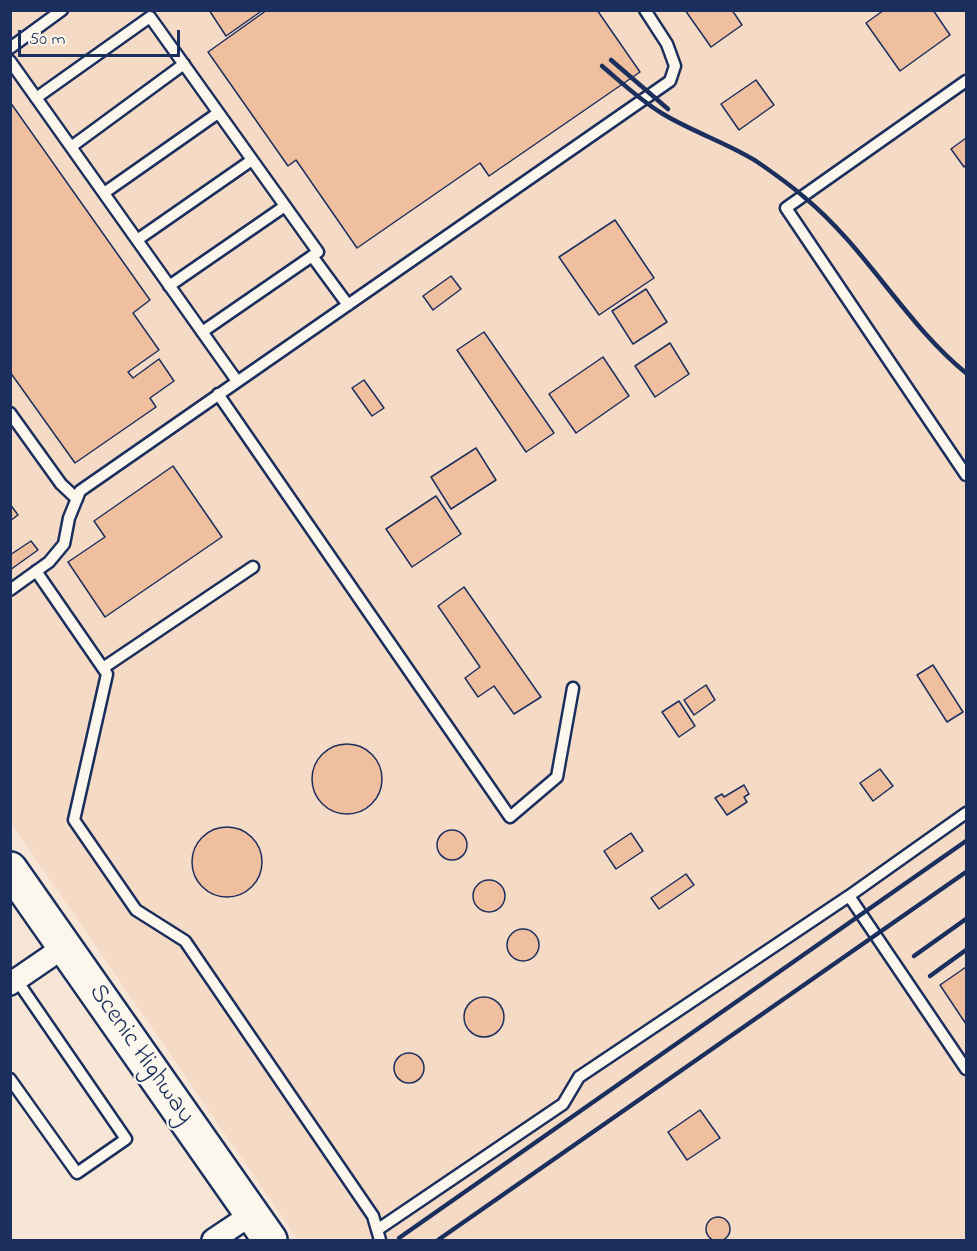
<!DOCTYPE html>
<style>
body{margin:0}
#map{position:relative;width:977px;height:1251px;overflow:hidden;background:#f7e6d5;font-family:"Indie Flower",sans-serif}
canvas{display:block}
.frame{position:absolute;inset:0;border:12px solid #1b2f5e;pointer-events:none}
.scale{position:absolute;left:18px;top:30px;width:162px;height:27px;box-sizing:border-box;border:3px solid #1b2f5e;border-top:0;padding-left:8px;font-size:18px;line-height:21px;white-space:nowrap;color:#1b2f5e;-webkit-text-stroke:4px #fbf7ec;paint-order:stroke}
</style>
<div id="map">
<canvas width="977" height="1251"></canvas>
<div class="frame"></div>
<div class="scale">50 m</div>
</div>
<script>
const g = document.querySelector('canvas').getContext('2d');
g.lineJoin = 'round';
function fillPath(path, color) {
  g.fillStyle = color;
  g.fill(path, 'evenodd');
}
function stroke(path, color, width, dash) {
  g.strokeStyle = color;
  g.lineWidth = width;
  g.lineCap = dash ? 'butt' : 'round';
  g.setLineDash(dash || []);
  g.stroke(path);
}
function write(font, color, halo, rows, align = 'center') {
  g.font = font + ' "Indie Flower",sans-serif';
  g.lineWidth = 4.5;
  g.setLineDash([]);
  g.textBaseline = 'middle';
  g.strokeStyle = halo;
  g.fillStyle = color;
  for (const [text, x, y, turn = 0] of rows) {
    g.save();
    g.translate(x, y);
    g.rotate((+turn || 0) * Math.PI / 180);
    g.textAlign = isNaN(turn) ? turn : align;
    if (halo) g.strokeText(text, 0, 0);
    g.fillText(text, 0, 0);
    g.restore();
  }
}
const built = new Path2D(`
 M10,11H966V1240H298L11,823Z`);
const building = new Path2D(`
 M209,10H263L226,36Z
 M267,10H597L640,72L489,176L480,163L357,248L296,160L288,166L208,52Z
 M685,10H732L742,25L711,47Z
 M884,10H933L950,35L900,71L866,23Z
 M756,80L774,105L739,130L721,104Z
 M10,102L150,300L133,313L159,350L128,372L133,378L159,359L174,381L150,398L156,407L75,463L10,372Z
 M966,138V165L964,167L951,149Z
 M615,220L654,278L599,315L559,257Z
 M451,276L461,289L433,310L423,296Z
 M646,289L667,322L633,344L612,311Z
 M484,332L554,433L526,452L457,350Z
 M670,343L689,374L655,397L635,366Z
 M603,357L629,396L576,433L549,394Z
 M364,380L384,408L372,416L352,388Z
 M476,448L496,480L451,509L431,477Z
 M173,466L222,537L105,617L68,562L105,537L94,521Z
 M436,496L461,534L412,567L386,529Z
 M10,504L18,515L10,521Z
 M31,541L38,550L10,570V555Z
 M464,587L541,697L514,714L494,686L478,697L465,678L480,667L438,606Z
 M933,665L963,712L947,722L917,675Z
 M706,685L715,700L694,715L684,700Z
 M679,701L695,726L679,737L662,712Z
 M312 779a35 35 0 1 1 70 0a35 35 0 1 1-70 0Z
 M880,769L893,786L873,801L860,783Z
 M744,785L749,794L744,797L747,802L727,815L715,798L722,794L724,797Z
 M192 862a35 35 0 1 1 70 0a35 35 0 1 1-70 0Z
 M437 845a15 15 0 1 1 30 0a15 15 0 1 1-30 0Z
 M631,833L643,851L616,869L604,851Z
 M686,874L694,885L659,909L651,898Z
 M473 896a16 16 0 1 1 32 0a16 16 0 1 1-32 0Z
 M507 945a16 16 0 1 1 32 0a16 16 0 1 1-32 0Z
 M966,967V1024L940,985Z
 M464 1017a20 20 0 1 1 40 0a20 20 0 1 1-40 0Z
 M394 1068a15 15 0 1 1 30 0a15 15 0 1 1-30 0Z
 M700,1110L720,1138L687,1160L668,1132Z
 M706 1229a12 12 0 1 1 24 0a12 12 0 1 1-24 0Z`);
const lane = new Path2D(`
 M10,48L62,10
 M10,61L237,381
 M966,81L786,208L966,475
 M36,98L150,17L318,252L202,332
 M71,147L184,64
 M104,193L218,113
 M137,240L252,160
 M312,256L348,305
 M169,286L285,206
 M218,394L510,817L557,777L573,688
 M10,413L61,484L77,499
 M36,571L107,674L74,820L136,910L185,941L373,1216L380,1240
 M10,590L49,562L64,544L69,518L80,491L670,81L675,66L667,44L645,10
 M103,668L253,567
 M849,896L966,813
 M10,1079L77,1173L126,1139L16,979
 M377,1230L563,1104L579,1077L849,896L966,1069`);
const street = new Path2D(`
 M10,984L64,947
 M213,1240L252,1214`);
const primary = new Path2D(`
 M10,869L270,1240`);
const rail = new Path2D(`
 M611,60L668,109
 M602,66C622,83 641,101 663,114C693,132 727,143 756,161C772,172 789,184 804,197C866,248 904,322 966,373
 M914,956L966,919
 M930,976L966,950
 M399,1238L966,841
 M438,1240L966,872`);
const streetNames = [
 ["Scenic Highway",140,1055,55]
];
fillPath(built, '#f5dac5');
fillPath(building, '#efbfa0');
stroke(building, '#1b2f5e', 1.5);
stroke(lane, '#1b2f5e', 15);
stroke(street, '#1b2f5e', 26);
stroke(primary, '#1b2f5e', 38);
stroke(lane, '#fbf7ec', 10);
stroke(street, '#fbf7ec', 21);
stroke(primary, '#fbf7ec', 33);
stroke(rail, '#1b2f5e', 4.5);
write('26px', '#1b2f5e', '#fbf7ec', streetNames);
</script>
